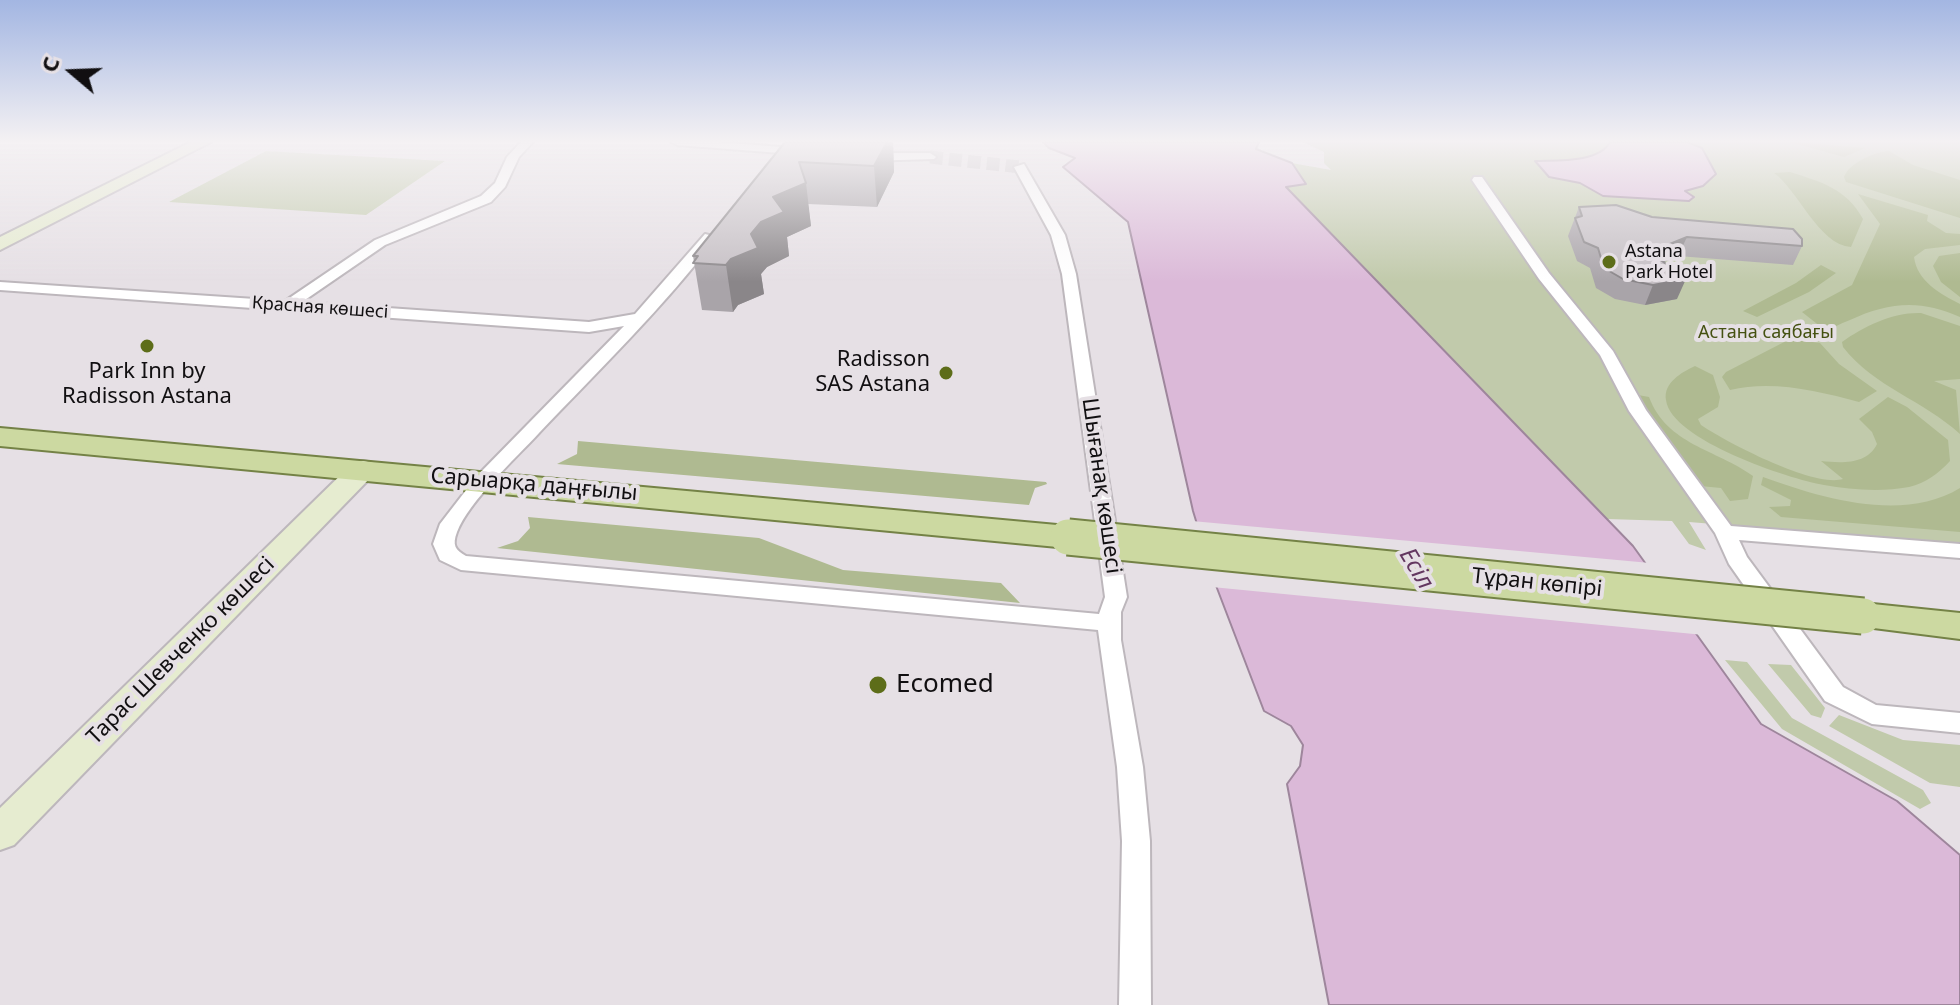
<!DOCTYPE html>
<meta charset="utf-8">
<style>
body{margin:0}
#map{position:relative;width:1960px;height:1005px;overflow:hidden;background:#e6e0e5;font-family:"Noto Sans",sans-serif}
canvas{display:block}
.north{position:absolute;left:32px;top:32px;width:80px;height:80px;-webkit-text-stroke:6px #e6e0e5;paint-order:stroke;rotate:289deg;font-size:22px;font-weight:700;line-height:32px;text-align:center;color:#110f11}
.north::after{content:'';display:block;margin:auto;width:28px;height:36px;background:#110f11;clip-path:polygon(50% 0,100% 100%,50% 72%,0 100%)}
</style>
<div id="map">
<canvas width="1960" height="1005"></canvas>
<div class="north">С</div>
</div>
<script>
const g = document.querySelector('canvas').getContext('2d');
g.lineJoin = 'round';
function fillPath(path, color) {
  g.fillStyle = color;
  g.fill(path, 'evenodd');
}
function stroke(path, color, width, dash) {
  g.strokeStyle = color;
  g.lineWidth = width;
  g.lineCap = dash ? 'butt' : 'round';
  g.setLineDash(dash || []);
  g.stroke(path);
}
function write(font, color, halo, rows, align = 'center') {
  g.font = font + ' "Noto Sans",sans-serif';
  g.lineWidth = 8;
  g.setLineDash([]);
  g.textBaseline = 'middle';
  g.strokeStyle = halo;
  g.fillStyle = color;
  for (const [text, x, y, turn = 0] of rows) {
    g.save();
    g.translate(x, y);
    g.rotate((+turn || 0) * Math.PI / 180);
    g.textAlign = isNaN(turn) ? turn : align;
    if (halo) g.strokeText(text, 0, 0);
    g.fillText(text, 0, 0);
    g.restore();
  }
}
const green = new Path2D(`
 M1303,142H1960V544L1689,522L1706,550L1689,544L1672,521L1607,519L1285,186L1292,163L1331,170L1324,163V152Z
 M266,151L445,161L366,215L169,202Z
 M1725,660L1747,662L1792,718L1923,790L1931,803L1920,809L1782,729Z
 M1768,664L1791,665L1825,708L1821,718L1811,715Z
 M1839,715L1903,740L1960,745V787L1930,783L1829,726Z`);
const forest = new Path2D(`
 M1790,142L1865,148L1844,157Z
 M1889,151L1913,165L1960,180V218L1846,182L1844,177C1849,163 1874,152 1889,151Z
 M1790,172C1821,182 1846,188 1863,219L1851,247C1819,245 1798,190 1774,173Z
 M1858,194L1928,215L1927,221L1946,233L1960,234V245L1925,249L1914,257C1917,281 1940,294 1960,304V317C1921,299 1888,302 1850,320C1840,324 1830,328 1823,336L1818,333L1821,327L1802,312L1852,285L1880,224Z
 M1960,253V297L1941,282L1933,266L1939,256Z
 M1821,265L1836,273L1809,292L1757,317L1743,311L1796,283Z
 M1921,313L1960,326V379L1934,381L1956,390L1960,434C1923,400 1874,387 1843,347L1842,342C1864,326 1894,312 1921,313Z
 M1790,339L1820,343L1839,364L1877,391L1859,402C1818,391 1772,380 1730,390L1722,377L1726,372Z
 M1695,366L1713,375L1720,397L1718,407L1698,419L1701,425C1726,442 1814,488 1843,479L1821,461C1841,463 1867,465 1877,444L1872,432L1859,419L1888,397L1907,407L1948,440L1950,461C1939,473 1926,483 1909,487C1882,492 1851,490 1824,485C1789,479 1671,440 1666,400C1663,383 1682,372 1695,366Z
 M1638,395L1649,397C1667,445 1716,449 1753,476L1748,499L1730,501L1721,488L1700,486L1643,409Z
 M578,441L1046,482L1047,484L1035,488L1029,505L557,464L577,454Z
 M1763,477C1821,498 1903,523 1960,488V532L1781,517L1769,507L1790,506L1791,500L1761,485Z
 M528,517L759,538L843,570L1001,583L1020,603L497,548L518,541L530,528Z`);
const water = new Path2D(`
 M1043,142H1259L1256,149L1292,163L1306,184L1286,187L1633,546L1761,724L1897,801L1960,855V1005H1329L1287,784L1300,766L1303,745L1291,726L1264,711L1215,583L1193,511L1128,222L1063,167L1075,158L1049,148Z
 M1610,142H1687L1702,148L1716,174L1703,186L1685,191L1694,197L1689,201L1603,196L1580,183L1549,177L1535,161C1556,160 1599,163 1610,142Z`);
const pier = new Path2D(`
 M1192,521L1650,563L1704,635L1212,587Z`);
const streetTunnel = new Path2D(`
 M930,157L1020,167`);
const street = new Path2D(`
 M521,142H533L519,157L505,187L491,202L385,245L302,302L589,322L635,314L705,234L717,237C664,307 600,369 539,433C516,458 469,501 457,532C452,545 455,550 466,556L1099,614L1105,597L1062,274L1051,235L1014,167L1024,164L1065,235L1076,274L1127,597L1121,612V640L1143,767L1150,841L1151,1005H1119L1122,841L1117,767L1098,630L461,570L440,560L433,544L440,524L477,476L624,326L589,332L0,290V282L285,301L375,240L481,196L495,183L507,157Z
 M671,142H718L806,149L812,152L806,155L677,145Z
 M930,153L936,157L934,159L866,161L860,157L866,153Z
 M1474,177H1482L1549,273L1613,351L1646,410L1731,526L1960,544V558L1739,540L1747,557L1843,687L1876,705L1960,713V733L1872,724L1825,701L1729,564L1715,533L1629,411L1600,355L1539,279L1472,180Z`);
const secondary = new Path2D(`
 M191,142H211L0,250V237Z
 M363,461L373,463L376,469L373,475L14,845L0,850V808L353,463Z`);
const primary = new Path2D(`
 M0,428L1068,526L1080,529L1085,537L1080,545L1068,548L0,446Z
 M1863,603L1960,613V639L1850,625L1845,616L1850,607Z`);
const primaryBridge = new Path2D(`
 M1068,537L1863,616`);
const wall = new Path2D(`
 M785,142H893L894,172L877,207L808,204L811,226L787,237L789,256L767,267L761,274L764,294L738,305L733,312L702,310L693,256Z
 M1579,207L1652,217L1802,246L1793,265L1678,256L1664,262L1677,299L1645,305L1615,299L1596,288L1590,268L1577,261L1568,236Z`);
const shadedWall = new Path2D(`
 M887,142H893L894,172L877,207L874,166Z
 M806,183L811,226L787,237L789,256L767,267L761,274L764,294L738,305L733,312L726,265L751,234L773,197Z
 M1687,237L1678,256L1642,271L1650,252Z
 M1686,279L1677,299L1645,305L1653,285Z`);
const building = new Path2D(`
 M785,142H887L874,166L799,162L806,183L773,197L784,212L761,222L751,234L758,248L731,259L726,265L693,263L698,256H693Z
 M1616,205L1652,217L1793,229L1802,239V246L1687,237L1650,252L1686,279L1653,285L1623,279L1604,268L1598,248L1584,242L1575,218L1582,216L1579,207Z`);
const markers = [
 [1609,262,8,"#5d6d19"],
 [147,346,8,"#5d6d19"],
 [946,373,8,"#5d6d19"],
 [878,685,10,"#5d6d19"]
];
const farPoinames = [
 ["Astana",1625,252],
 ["Park Hotel",1625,273]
];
const farStreetnames = [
 ["Красная көшесі",320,308,4]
];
const farParknames = [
 ["Астана саябағы",1766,333]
];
const poiNames = [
 ["Radisson",930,360],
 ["SAS Astana",930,385],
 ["Park Inn by",147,372,"center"],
 ["Radisson Astana",147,397,"center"]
];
const streetNames = [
 ["Сарыарқа даңғылы",534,485,5],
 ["Шығанақ көшесі",1101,486,82],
 ["Тұран көпірі",1537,583,6],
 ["Тарас Шевченко көшесі",181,651,-45]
];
const waterNames = [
 ["Есіл",1416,569,59]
];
const nearPoinames = [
 ["Ecomed",896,685]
];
fillPath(green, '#c1caab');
fillPath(forest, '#afba91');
fillPath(water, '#dbb9d8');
stroke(water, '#9e869c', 2);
fillPath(pier, '#e6e0e5');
stroke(streetTunnel, '#c6c1c5', 13, [13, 6]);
stroke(street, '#bdb7bc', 4);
stroke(secondary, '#bdb7bc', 4);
stroke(primary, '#748246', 4);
fillPath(street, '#fff');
fillPath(secondary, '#e6ecd0');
fillPath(primary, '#ccd9a1');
stroke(primaryBridge, '#748246', 39, []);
stroke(primaryBridge, '#ccd9a1', 35);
fillPath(wall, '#a9a4a9');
fillPath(shadedWall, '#8a8689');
fillPath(building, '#c5bfc4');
stroke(building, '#8a8689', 2);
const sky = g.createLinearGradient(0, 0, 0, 282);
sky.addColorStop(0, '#a3b6e2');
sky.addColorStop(0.5, '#f4f1f3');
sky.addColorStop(1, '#f4f1f300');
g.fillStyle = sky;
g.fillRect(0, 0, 1960, 282);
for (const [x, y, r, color] of markers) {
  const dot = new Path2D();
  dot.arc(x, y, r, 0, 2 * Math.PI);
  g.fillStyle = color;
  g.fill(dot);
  stroke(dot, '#e6e0e5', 3);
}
write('18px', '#110f11', '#e6e0e5', farPoinames, 'left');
write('18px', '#110f11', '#e6e0e5', farStreetnames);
write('18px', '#455112', '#e6e0e5', farParknames);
write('22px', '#110f11', '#e6e0e5', poiNames, 'right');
write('22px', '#110f11', '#e6e0e5', streetNames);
write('italic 24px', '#633760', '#e6e0e5', waterNames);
write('26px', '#110f11', '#e6e0e5', nearPoinames, 'left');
</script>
